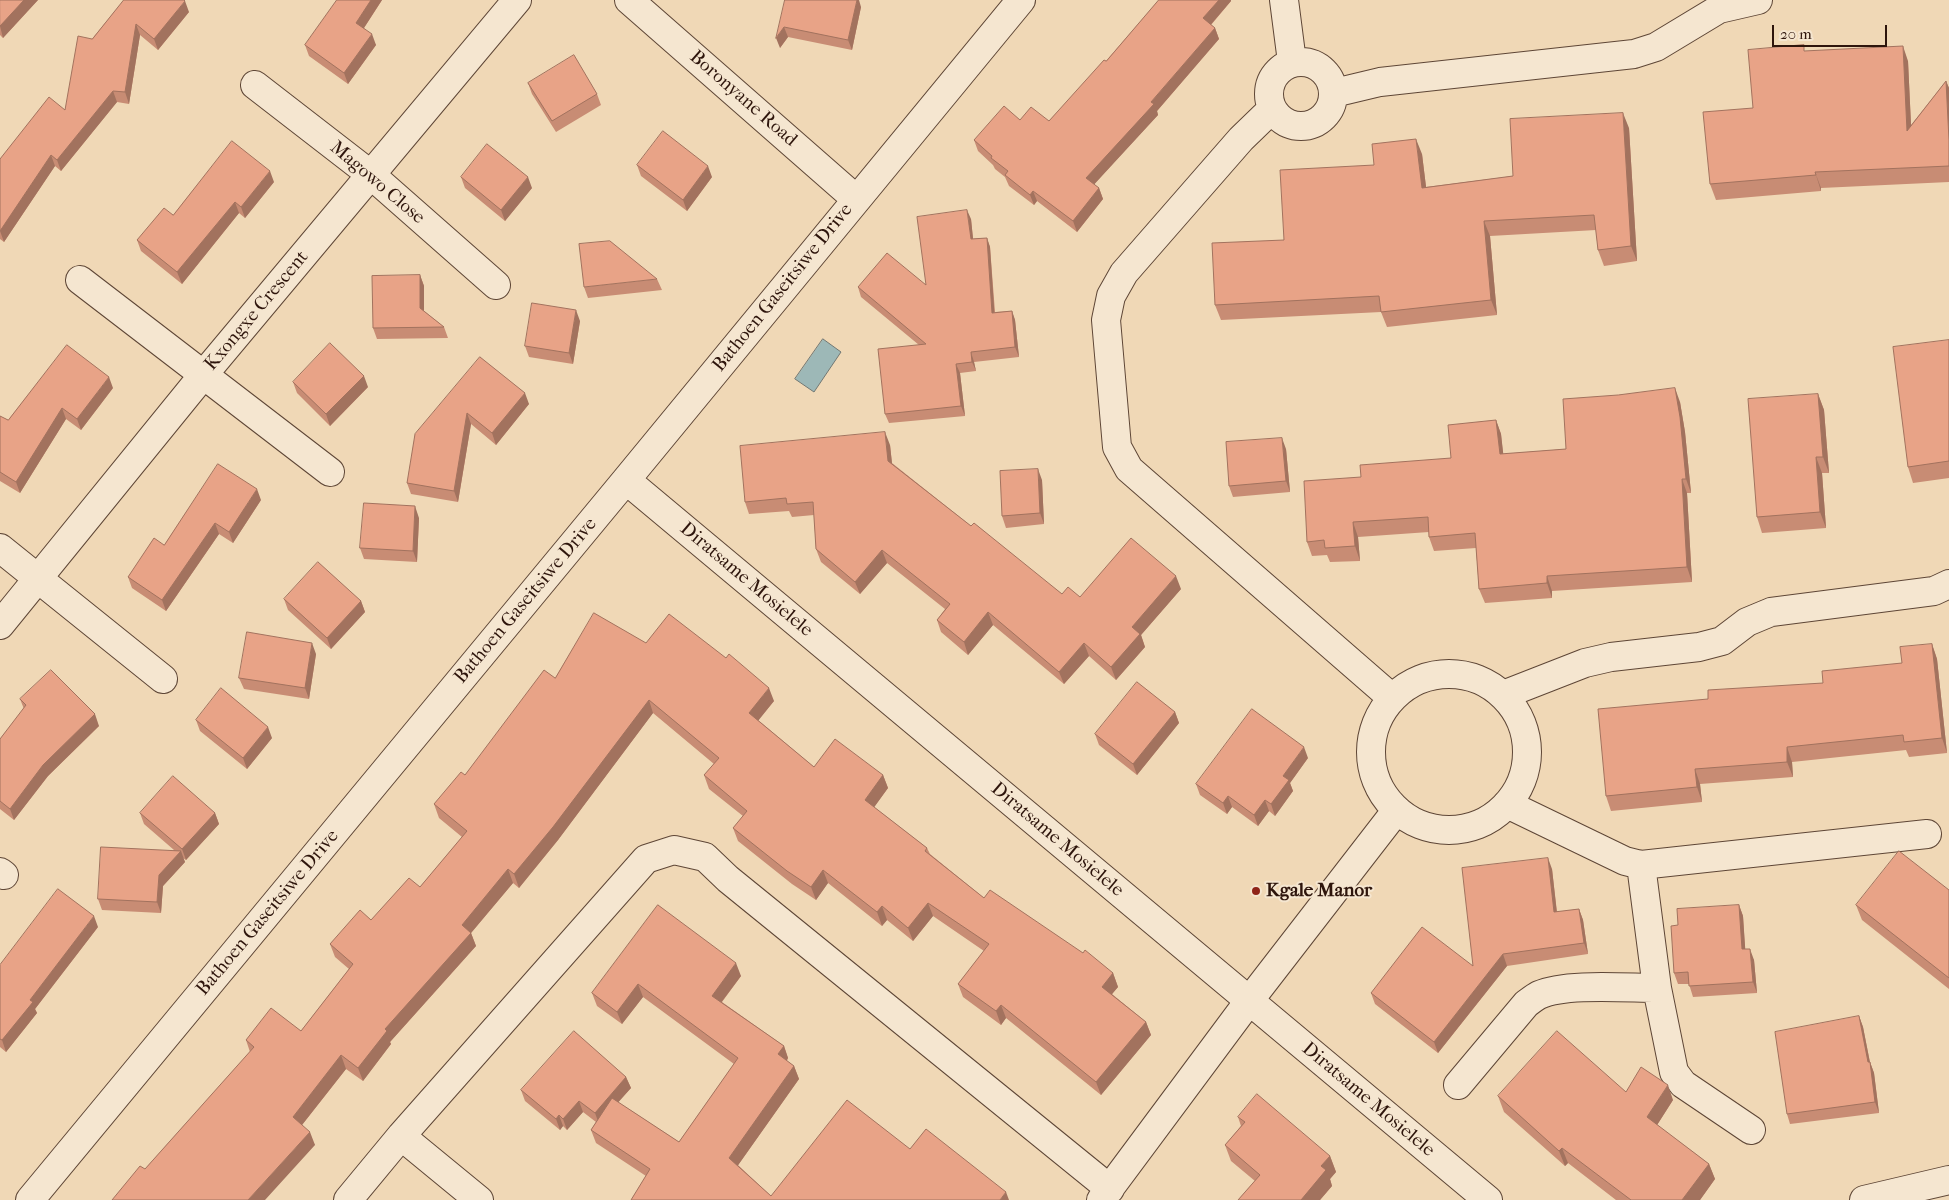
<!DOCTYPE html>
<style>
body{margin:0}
#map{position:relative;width:1949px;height:1200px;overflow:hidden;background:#f0d8b6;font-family:"IM FELL French Canon",serif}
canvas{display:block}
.scale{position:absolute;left:1772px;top:25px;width:115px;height:22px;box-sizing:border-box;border:2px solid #2e150c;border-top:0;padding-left:6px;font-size:15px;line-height:18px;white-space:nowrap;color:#2e150c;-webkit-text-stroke:4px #f5e6d0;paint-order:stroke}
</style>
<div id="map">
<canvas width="1949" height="1200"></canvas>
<div class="scale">20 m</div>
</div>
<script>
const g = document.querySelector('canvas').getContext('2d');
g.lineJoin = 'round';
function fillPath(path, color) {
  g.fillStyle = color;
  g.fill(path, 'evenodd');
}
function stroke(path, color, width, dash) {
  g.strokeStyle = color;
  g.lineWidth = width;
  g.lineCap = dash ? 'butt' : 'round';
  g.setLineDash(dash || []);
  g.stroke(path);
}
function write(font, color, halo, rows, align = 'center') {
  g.font = font + ' "IM FELL French Canon",serif';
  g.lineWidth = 4;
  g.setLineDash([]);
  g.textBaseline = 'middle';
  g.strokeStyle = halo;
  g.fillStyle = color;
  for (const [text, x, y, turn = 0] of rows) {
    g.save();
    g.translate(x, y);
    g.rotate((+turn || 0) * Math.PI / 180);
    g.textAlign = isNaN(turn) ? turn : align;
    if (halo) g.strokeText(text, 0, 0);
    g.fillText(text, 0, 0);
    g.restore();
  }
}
const water = new Path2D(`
 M823,339L841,352L814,392L795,379Z`);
const street = new Path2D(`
 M629,0L856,199
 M1284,0L1292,62
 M1269 94a32 32 0 1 1 64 0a32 32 0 1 1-64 0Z
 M255,85L370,174L496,285
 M1334,93L1380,82L1634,54L1656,47L1719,9L1758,0
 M1272,109L1241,139L1124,273L1111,296L1106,320L1117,447L1129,469L1392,698
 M80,280L330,472
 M626,480L1488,1200
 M0,548L163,679
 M0,625L204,374L517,0
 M1371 752a78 78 0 1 1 156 0a78 78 0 1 1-156 0Z
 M1503,695L1585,663L1611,657L1699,647L1722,641L1747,622L1771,612L1934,591L1949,584
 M1507,804L1625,861L1641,865L1927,834
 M1641,865L1657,988L1674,1072L1683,1084L1751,1130
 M0,872L4,875
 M1458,1085L1526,1004C1530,1001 1535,997 1539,995C1566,983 1626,988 1657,988
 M401,1136L479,1200
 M30,1200L626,480L1021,0
 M348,1200L401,1136L646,859L674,850L705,857L728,879L1110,1189
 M1101,1200L1249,1001L1396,811
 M1864,1200L1949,1180`);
const wall = new Path2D(`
 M0,0H38L3,38L0,35Z
 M124,0L189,12L158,50L140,35L129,104L117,102L61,171L55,166L4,242L0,239V159L65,110L92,39Z
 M337,0H382L364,28L376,45L348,84L309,56L305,45Z
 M785,0L861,7L852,50L788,37L780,48Z
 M1159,0H1231V1L1211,25L1215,28L1219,39L1157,111L1158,115L1094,184L1099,188L1103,199L1077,232L1037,201L1034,205L1009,186L1005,177L995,169L993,165L978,151L974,140L1020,120L1049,121L1106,61Z
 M1806,51L1908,61L1911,125L1946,81L1949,88V182L1821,188V191L1716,200L1710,184L1753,108Z
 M528,83L597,94L601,105L556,132L532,94Z
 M1629,128L1637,261L1604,266L1598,250L1596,230L1490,236L1497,315L1387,327L1381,312L1221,320L1215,305L1284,240L1374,165L1422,154L1426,187L1513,176Z
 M637,165L712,177L687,211L641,176Z
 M461,177L532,188L505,221L465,188Z
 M274,182L245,218L239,213L182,284L141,251L137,240L173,215Z
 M971,219L973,239L987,238L990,247L995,312L1012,311L1015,320L1019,357L974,362L976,371L960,373L965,416L889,423L885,414L919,345L861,297L858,287L926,285Z
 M420,275L424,286V311L444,327L448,338L377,339L373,328Z
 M657,279L662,290L588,298L584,287Z
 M580,321L573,364L529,357L525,346Z
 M1949,340V478L1913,483L1908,467Z
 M480,357L529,404L496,445L471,424L458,502L411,494L407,483Z
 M293,382L368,387L330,426L297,393Z
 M113,388L81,430L66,419L20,493L0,481V416L8,420Z
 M1818,394L1824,410L1829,473H1822L1826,528L1762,533L1757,517Z
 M1680,402L1685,432L1691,493H1687L1692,582L1552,591V598L1485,603L1479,589L1476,548L1434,551L1429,537V532L1358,537L1360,561L1330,562L1327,555L1312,556L1307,542L1361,477L1451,458L1496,420L1501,434L1503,454L1566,449Z
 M890,445L892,463L971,526L1062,594L1080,597L1181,589L1141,635L1145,647L1116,680L1089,656L1064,684L993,625L968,655L941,632L937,620L945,609L887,563L860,594L821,562L816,549L814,515L792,517L789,511L749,514L745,502Z
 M1286,449L1290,492L1233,497L1229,486Z
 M1042,480L1044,524L1006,528L1002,516Z
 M261,500L233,543L219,534L166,611L132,588L128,577L164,545Z
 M419,518L417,562L364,559L360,548Z
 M284,599L361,601L365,612L331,649L288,610Z
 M646,643L774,701L758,720L814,767L883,775L888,788L874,807L927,848L930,854L984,898L1083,953L1113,973L1118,987L1112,994L1146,1022L1151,1035L1101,1095L1006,1018L1001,1025L963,997L958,984L984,951L933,916L913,941L887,920L882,926L828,883L816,900L792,884L738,841L733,828L743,816L709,789L704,775L714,764L653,713L558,840L519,888L513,883L471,933L476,946L390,1042L391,1044L363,1081L346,1069L302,1125L315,1145L145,1169L250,1052L246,1040L301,1031L349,969L335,957L330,944L371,920L420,887L462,837L439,818L434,804L465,775L555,678Z
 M1932,644L1937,659L1947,753L1909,757L1906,750L1792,762L1793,777L1700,784L1702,802L1611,811L1606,796L1708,699L1823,683L1902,663Z
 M316,654L309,699L244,689L239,678Z
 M20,699L99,726L48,776L14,820L0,809V739L24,709Z
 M1175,712L1179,723L1137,775L1099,745L1095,734Z
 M196,720L272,738L247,769L200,731Z
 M1308,758L1290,783L1293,791L1275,816L1269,811L1258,826L1232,807L1227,814L1200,795L1196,784Z
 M140,813H215L219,824L186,860L183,858L185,862L163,886L161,913L102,910L98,899L174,850L144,824Z
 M1552,869L1557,912L1579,909L1583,920L1588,954L1507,966L1438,1053L1375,1004L1371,993L1473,966Z
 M1949,890V989L1862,920L1856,905Z
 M658,905L741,976L722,1002L784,1046L788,1058L787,1061L794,1066L799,1079L738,1165L771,1196L910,1149L1006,1192L631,1200L646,1176L596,1143L591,1130L596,1122L583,1112L567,1130L563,1126L560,1130L525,1101L521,1090L626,1077L631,1088L618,1102L679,1142L734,1064L643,997L622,1024L597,1006L592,993Z
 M1739,905L1743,916L1745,949L1754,960L1757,993L1693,997L1689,984H1678L1674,973L1678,925Z
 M98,927L35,1009L37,1013L6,1052L0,1047V965Z
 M1859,1016L1863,1027L1870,1062L1874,1073L1879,1113L1790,1124L1787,1114Z
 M1626,1092L1673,1100L1657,1125L1709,1164L1715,1179L1700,1200H1616L1568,1163L1565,1166L1504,1112L1498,1096Z
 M1238,1117L1330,1156L1336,1172L1330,1179L1332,1186L1320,1200H1238L1255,1181L1231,1161L1225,1145L1241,1126Z`);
const shadedWall = new Path2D(`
 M24,0H38L3,38L0,26Z
 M371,0H382L360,34L356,23Z
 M857,0H859L861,7L852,50L848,40Z
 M1219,0H1231V1L1207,29L1203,18Z
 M185,1L189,12L158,50L154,39Z
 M136,24L140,35L129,104L125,92Z
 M784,27L788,37L780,48L776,38Z
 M1215,28L1219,39L1157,111L1158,115L1090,189L1086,178Z
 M372,34L376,45L348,84L344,73Z
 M1903,46L1908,61L1912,146L1907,131Z
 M1946,81L1949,88V140Z
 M113,91L117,102L61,171L57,160Z
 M1623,113L1629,128L1637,261L1631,246Z
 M1416,139L1422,154L1428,203L1422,188Z
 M51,155L55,166L4,242L0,231Z
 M708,166L712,177L687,211L683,200Z
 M270,171L274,182L245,218L241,207Z
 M1815,172L1821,188V191L1816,175Z
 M528,177L532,188L505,221L501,210Z
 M1099,188L1103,199L1077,232L1073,221Z
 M1033,191L1037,201L1034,205L1030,195Z
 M235,202L239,213L182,284L177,272Z
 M967,210L971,219L974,248L971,239Z
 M1484,221L1490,236L1497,315L1491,300Z
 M987,238L990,247L995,322L992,313Z
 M420,275L424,286V319L420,308Z
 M576,310L580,321L573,364L569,353Z
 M1012,311L1015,320L1019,357L1015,347Z
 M971,352L974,362L976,371L972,362Z
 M956,364L960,373L965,416L961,406Z
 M364,376L368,387L330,426L326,414Z
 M109,377L113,388L81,430L77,419Z
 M1675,388L1680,402L1685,432L1691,493L1686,479Z
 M525,393L529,404L496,445L492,433Z
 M1818,394L1824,410L1829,473L1823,457Z
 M62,408L66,419L20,493L16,482Z
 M467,413L471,424L458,502L454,491Z
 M1496,420L1501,434L1505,469L1500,454Z
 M885,432L890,445L893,473L888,461Z
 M1282,438L1286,449L1290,492L1286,481Z
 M1816,457L1822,473L1826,528L1820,512Z
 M1038,469L1042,480L1044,524L1040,513Z
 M1682,479L1687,493L1692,582L1687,567Z
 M257,489L261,500L233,543L229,532Z
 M415,506L419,518L417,562L413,551Z
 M1353,522L1358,537L1360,561L1355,546Z
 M215,523L219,534L166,611L162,600Z
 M882,550L887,563L860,594L855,582Z
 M1176,576L1181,589L1141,635L1145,647L1116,680L1111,667L1132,627Z
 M1547,576L1552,591V598L1547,583Z
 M361,601L365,612L331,649L327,638Z
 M988,612L993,625L968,655L964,642Z
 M312,643L316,654L309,699L305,688Z
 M1084,643L1089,656L1064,684L1059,672Z
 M1932,644L1937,659L1947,753L1942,738Z
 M769,688L774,701L754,726L749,713Z
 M649,700L653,713L558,840L519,888L514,874Z
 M1175,712L1179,723L1137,775L1133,764Z
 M95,714L99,726L48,776L14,820L10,809L43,765Z
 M268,727L272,738L247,769L243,758Z
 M1304,747L1308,758L1290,783L1293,791L1275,816L1271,804L1283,776Z
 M1787,747L1792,762L1793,777L1787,762Z
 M1695,769L1700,784L1702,802L1697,787Z
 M883,775L888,788L870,813L865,800Z
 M1228,796L1232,807L1227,814L1223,803Z
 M1265,800L1269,811L1258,826L1254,815Z
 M215,813L219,824L186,860L182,849Z
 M181,851L185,862L163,886L161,913L157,902L159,875Z
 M1548,858L1552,869L1558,923L1554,912Z
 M508,869L513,883L471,933L476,946L390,1042L391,1044L363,1081L358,1068L385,1029L462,925Z
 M823,870L828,883L816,900L811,887Z
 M928,903L933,916L913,941L908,928Z
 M1739,905L1743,916L1746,960L1742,949Z
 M882,906L887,920L882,926L877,912Z
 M1579,909L1583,920L1588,954L1584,943Z
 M94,916L98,927L35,1009L37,1013L6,1052L2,1040L30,1000Z
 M1750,949L1754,960L1757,993L1753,982Z
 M1503,954L1507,966L1438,1053L1434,1042Z
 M736,963L741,976L717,1008L712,996Z
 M1113,973L1118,987L1107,1000L1102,987Z
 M638,984L643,997L622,1024L617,1012Z
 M1001,1005L1006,1018L1001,1025L996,1011Z
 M1859,1016L1863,1027L1870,1063V1062L1874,1073L1879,1113L1875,1102Z
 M1146,1022L1151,1035L1101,1095L1096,1082Z
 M784,1046L788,1058L782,1067L778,1054Z
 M341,1055L346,1069L298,1130L293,1117Z
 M794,1066L799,1079L734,1171L729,1158Z
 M626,1077L631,1088L599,1124L595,1113Z
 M1668,1085L1673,1100L1652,1133L1647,1117Z
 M579,1101L583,1112L567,1130L563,1119Z
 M559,1115L563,1126L560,1130L556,1119Z
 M310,1132L315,1145L265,1200H248Z
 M1562,1148L1568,1163L1565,1166L1559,1151Z
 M1330,1156L1336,1172L1330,1179L1332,1186L1320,1200H1301L1321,1166Z
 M1709,1164L1715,1179L1700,1200H1682Z
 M1006,1192L1009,1200H1000Z`);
const building = new Path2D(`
 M0,0H24L0,26Z
 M124,0H184L185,1L154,39L136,24L125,92L113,91L57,160L51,155L0,231V159L49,97L65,110L78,36L92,39Z
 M337,0H371L356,23L372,34L344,73L305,45Z
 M785,0H857L848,40L784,27L776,38Z
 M1159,0H1219L1203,18L1215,28L1151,102L1154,104L1086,178L1099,188L1073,221L1033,191L1030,195L1005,175L1008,171L991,158L992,156L974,140L1004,106L1020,120L1031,107L1049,121L1104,60L1106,61Z
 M1804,45V51L1903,46L1907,131L1946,81L1949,140V166L1815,172L1816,175L1710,184L1703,112L1753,108L1748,50Z
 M574,55L597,94L552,121L528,83Z
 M1623,113L1631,246L1598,250L1594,215L1484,221L1491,300L1381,312L1379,296L1215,305L1212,243L1284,240L1280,170L1374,165L1372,144L1416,139L1422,188L1513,176L1510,119Z
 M663,131L708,166L683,200L637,165Z
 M232,141L270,171L241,207L235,202L177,272L137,240L164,208L173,215Z
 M487,144L528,177L501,210L461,177Z
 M967,210L971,239L987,238L992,313L1012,311L1015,347L971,352L972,362L956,364L961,406L885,414L878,349L926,344L858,287L887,253L926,285L917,217Z
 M610,241L657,279L584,287L579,244Z
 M420,275V308L444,327L373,328L372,276Z
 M532,303L576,310L569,353L525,346Z
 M1949,340V461L1908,467L1893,347Z
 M330,343L364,376L326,414L293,382Z
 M67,345L109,377L77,419L62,408L16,482L0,472V416L8,420Z
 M480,357L525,393L492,433L467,413L454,491L407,483L415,434Z
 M1675,388L1680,417L1686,479H1682L1687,567L1547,576V583L1479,589L1475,533L1429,537L1428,517L1353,522L1355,546L1325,548L1324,540L1307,542L1304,481L1361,477L1360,465L1451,458L1448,425L1496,420L1500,454L1566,449L1563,399L1618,395Z
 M1818,394L1823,457H1816L1820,512L1757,517L1748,399Z
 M885,432L888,461L971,526L974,523L1062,594L1068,587L1080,597L1131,538L1176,576L1132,627L1140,634L1111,667L1084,643L1059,672L988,612L964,642L937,620L950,604L882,550L855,582L816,549L813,502L787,504L786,498L745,502L740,446Z
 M1282,438L1286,481L1229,486L1226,442Z
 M218,464L257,489L229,532L215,523L162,600L128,577L154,538L164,545Z
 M1038,469L1040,513L1002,516L1000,471Z
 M364,503L415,506L413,551L360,548Z
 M318,562L361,601L327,638L284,599Z
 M594,613L646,643L669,614L726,658L729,654L769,688L749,713L814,767L835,739L883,775L865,800L927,848L925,851L984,898L990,890L1083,953L1085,950L1113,973L1102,987L1146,1022L1096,1082L1001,1005L996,1011L958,984L989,944L928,903L908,928L882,906L877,912L823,870L811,887L787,871L733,828L747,811L704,775L719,758L649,700L553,827L514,874L508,869L462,925L471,933L385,1029L387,1031L358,1068L341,1055L293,1117L310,1132L248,1200H112L140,1166L145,1169L254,1047L246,1040L271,1008L301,1031L353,964L330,944L360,910L371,920L409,878L420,887L467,831L434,804L461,772L465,775L544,670L555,678Z
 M247,632L312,643L305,688L239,678Z
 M1932,644L1942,738L1904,742L1903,735L1787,747V762L1695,769L1697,787L1606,796L1598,709L1708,699V690L1823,683L1822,671L1902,663L1900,647Z
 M51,670L95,714L43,765L10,809L0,801V739L26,705L20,699Z
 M1137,682L1175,712L1133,764L1095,734Z
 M221,688L268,727L243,758L196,720Z
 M1252,709L1304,747L1283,776L1289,780L1271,804L1265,800L1254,815L1228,796L1223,803L1196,784Z
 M173,776L215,813L182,849L140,813Z
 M101,847L181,851L159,875L157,902L98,899Z
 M1899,851L1949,890V978L1856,905Z
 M1548,858L1554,912L1579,909L1584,943L1503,954L1434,1042L1371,993L1422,927L1473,966L1462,868Z
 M58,889L94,916L30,1000L33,1002L2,1040L0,1039V965Z
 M658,905L736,963L712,996L784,1046L778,1054L794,1066L729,1158L771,1196L847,1100L910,1149L926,1129L1006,1192L1000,1200H631L650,1169L591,1130L612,1098L679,1142L738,1058L638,984L617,1012L592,993Z
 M1739,905L1742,949H1750L1753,982L1689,986L1688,972L1674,973L1671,926L1678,925L1677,909Z
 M1859,1016L1868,1062H1870L1875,1102L1787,1114L1775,1032Z
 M574,1031L626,1077L595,1113L579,1101L563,1119L559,1115L556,1119L521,1090Z
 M1557,1031L1626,1092L1641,1067L1668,1085L1647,1117L1709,1164L1682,1200H1631L1562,1148L1559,1151L1498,1096Z
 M1257,1094L1330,1156L1321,1166L1326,1170L1301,1200H1238L1260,1175L1225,1145L1245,1122L1238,1117Z`);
const markers = [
 [1256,891,5,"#8f2418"]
];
const streetNames = [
 ["Boronyane Road",743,99,41],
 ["Magowo Close",377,183,40],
 ["Bathoen Gaseitsiwe Drive",783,288,-51],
 ["Kxongxe Crescent",257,311,-50],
 ["Diratsame Mosielele",746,580,40],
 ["Bathoen Gaseitsiwe Drive",526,601,-50],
 ["Diratsame Mosielele",1057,840,40],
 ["Bathoen Gaseitsiwe Drive",268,913,-50],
 ["Diratsame Mosielele",1368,1100,40]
];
const poiNames = [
 ["Kgale Manor",1266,891]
];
fillPath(water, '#9db8b7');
stroke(water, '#717773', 1);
stroke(street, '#5e4636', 30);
stroke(street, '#f5e6d0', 28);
fillPath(wall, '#c88c74');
fillPath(shadedWall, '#a2725e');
fillPath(building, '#e8a387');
stroke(building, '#a2725e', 1);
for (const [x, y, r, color] of markers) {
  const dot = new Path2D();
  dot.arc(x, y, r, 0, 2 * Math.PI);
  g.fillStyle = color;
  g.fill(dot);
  stroke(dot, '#f5e6d0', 2);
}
write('19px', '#2e150c', '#f5e6d0', streetNames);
write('bold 19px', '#2e150c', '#f5e6d0', poiNames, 'left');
</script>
